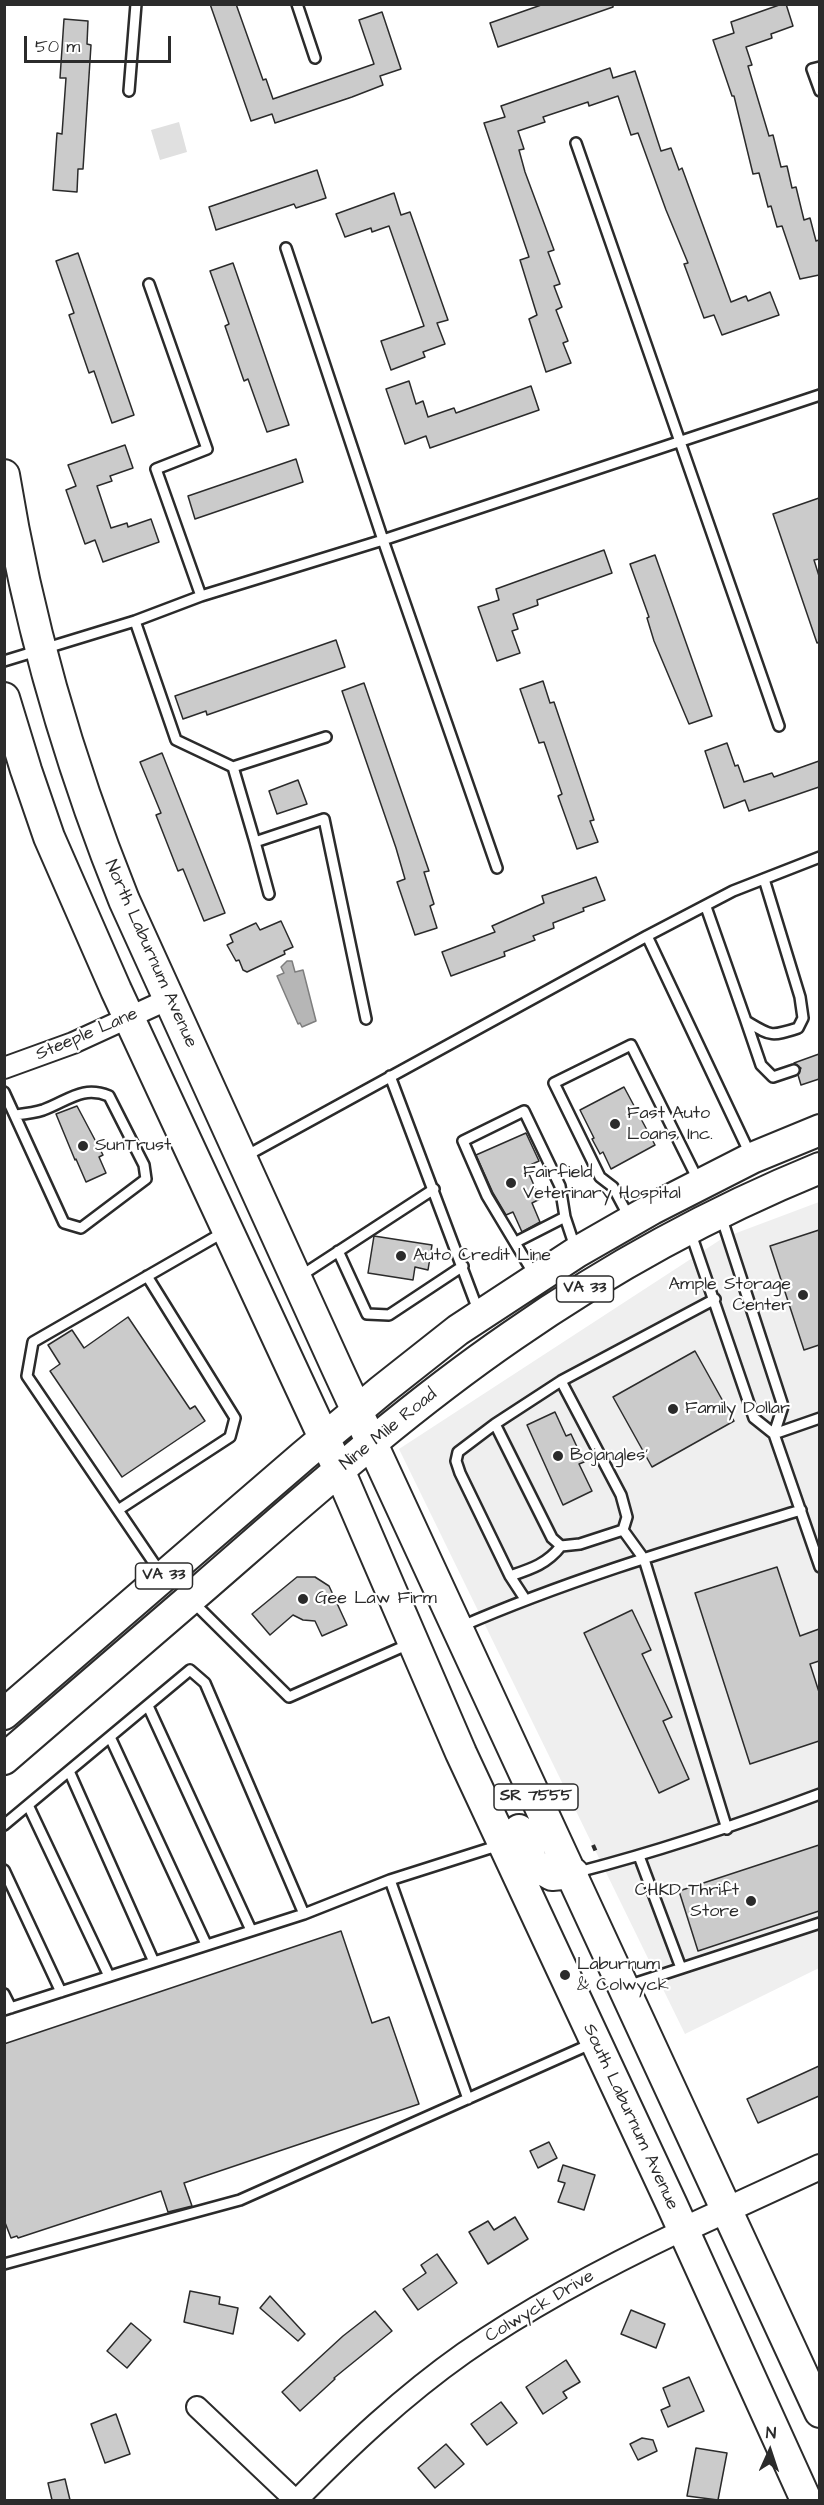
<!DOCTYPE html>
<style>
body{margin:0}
#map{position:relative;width:824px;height:2505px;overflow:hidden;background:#fff;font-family:"Architects Daughter",sans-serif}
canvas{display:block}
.frame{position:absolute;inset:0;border:6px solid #2b2b2b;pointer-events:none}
.north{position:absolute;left:740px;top:2421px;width:60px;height:60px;-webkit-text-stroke:4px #fff;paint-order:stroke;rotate:3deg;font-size:16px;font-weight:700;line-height:24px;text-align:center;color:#2b2b2b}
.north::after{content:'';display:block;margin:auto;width:21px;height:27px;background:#2b2b2b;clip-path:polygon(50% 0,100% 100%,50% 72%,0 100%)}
.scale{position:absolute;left:24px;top:36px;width:147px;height:27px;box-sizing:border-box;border:3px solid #2b2b2b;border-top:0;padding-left:8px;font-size:18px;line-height:21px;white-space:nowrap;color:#2b2b2b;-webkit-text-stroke:4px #fff;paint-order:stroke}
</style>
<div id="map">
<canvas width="824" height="2505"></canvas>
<div class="frame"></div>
<div class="north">N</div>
<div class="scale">50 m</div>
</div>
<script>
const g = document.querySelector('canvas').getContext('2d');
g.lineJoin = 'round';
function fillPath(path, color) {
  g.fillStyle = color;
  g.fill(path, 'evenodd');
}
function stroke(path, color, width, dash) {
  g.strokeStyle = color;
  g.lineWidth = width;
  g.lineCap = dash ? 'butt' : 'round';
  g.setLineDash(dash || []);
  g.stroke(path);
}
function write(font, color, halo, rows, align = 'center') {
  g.font = font + ' "Architects Daughter",sans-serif';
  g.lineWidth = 4.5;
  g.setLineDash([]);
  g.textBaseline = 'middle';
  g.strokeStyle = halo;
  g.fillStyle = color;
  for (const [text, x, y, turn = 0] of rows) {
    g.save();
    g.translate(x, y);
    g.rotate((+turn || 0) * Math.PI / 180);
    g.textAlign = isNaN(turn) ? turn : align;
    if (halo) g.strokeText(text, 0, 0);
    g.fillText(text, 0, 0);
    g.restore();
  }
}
const built = new Path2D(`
 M819,1202V1968L685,2034L399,1449L723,1238Z`);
const green = new Path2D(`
 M179,122L187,152L160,160L151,130Z`);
const water = new Path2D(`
 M287,961H292L295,972L303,970L316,1021L302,1027L300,1023L298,1024L277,976L284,973L281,967Z`);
const building = new Path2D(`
 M210,4H236L263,80L266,79L273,99L374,64L359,20L382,12L401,69L380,76L383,85L352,97L275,123L272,114L251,121Z
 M544,4H613V7L498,47L490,23Z
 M782,4H786L793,26L771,34L772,38L746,47L752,65L748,66L769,136L773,135L781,167L787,166L792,188L796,187L804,220L810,218L816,241L819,240V275L800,279L782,226L777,227L771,206L768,207L759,173L753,174L734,96H732L713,40L734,33L731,22Z
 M64,19L88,21L87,44L91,45L83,169H78L77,192L53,190L57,133L62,134L66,78H60Z
 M610,68L613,78L635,71L661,151L671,148L679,170L682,168L731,302L746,296L748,301L770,292L779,315L722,335L714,315L704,318L684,264L688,263L666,210L638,133L631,135L618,96L589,106L588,102L543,117L545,122L518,131L524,149L519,150L525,172L554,250L548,252L560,284L554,286L562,307L556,310L568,341L563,343L571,363L546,372L529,319L537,315L520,260L529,257L484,123L505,117L501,106Z
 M317,170L326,198L296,208L294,204L216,230L209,207Z
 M394,193L401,215L410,212L448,320L437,323L445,344L423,352L425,357L391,370L381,341L424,326L389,226L372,232L371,228L345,237L336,214Z
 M78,253L134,415L112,423L94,371L89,373L69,315L74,313L56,261Z
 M233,263L289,425L267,432L248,379L244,381L225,326L229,324L210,271Z
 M409,381L416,404L423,401L428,417L454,408L456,413L531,386L539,410L430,448L426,436L405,444L386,389Z
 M125,445L133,468L110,476L112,481L97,486L111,528L127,523L128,527L151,519L159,542L103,562L95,540L85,544L66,490L76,486L68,465Z
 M296,459L303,482L195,519L188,496Z
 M819,498V559L814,560L819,576V642L817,643L773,514Z
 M604,550L612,573L537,600L538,605L513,614L518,629L512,631L520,653L497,661L478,607L499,600L496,589Z
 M655,555L712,716L689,724L654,641L647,618L649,617L630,564Z
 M336,640L345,667L207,715L206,711L183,719L175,696Z
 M543,681L550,703L554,702L594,820L590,821L598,842L577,849L558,796L562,794L544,742L539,743L520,689Z
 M364,683L429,871L424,872L434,904L430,906L437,928L415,935L397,882L405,879L396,848L342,691Z
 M727,743L735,766L738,765L744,782L772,773L774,777L819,761V787L749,811L745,800L724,808L705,751Z
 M162,753L225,913L204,921L183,869L178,871L156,815L161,813L140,762Z
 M298,780L307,804L277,814L269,791Z
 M596,877L605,900L583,908L584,911L553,923L554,928L533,936L535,940L504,952L505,956L451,976L442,952L495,932L492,926L544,903L542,896Z
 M281,921L293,947L284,951L285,954L247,972L243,970L239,960L236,961L227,945L233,942L230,935L256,923L260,930Z
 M819,1054V1079L801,1085L798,1075L801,1068L794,1063Z
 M624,1087L655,1145L611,1169L603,1152L600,1154L592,1139L594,1138L580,1110Z
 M77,1106L103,1155L99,1157L106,1173L86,1182L76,1159L75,1160L56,1114Z
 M526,1133L539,1161L526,1167L540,1199L532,1203L540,1222L522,1232L513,1212L506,1215L493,1193L476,1155Z
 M819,1230V1345L804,1350L770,1246Z
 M374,1236L432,1245L428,1270L415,1267L413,1280L368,1273Z
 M128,1317L190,1409L195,1406L205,1421L122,1477L50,1371L60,1364L48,1345L72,1330L84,1348Z
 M695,1351L734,1421L652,1467L613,1397Z
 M555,1412L566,1436L571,1434L584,1462L579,1464L592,1491L563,1505L527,1425Z
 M777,1567L800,1636L819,1629V1661L810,1664L819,1692V1741L750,1764L695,1593Z
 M297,1577H315L329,1586L347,1625L322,1636L315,1621L303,1620L293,1615L270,1635L252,1614Z
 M632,1610L651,1650L642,1654L672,1717L663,1721L689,1779L659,1793L584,1633Z
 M819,1845V1911L698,1951L679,1891Z
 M341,1931L372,2023L389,2017L419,2104L184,2183L192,2206L168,2212L161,2191L18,2238L17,2236L11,2238L4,2220V2044Z
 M819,2066V2096L758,2123L747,2099Z
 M549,2142L557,2158L538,2168L530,2151Z
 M563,2165L595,2175L584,2210L558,2202L565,2183L558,2181Z
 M515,2217L528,2239L488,2264L469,2232L488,2221L494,2230Z
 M437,2254L457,2283L418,2310L403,2289L426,2273L421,2265Z
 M190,2291L220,2297L219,2304L238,2308L233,2334L184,2322Z
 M270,2296L305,2334L298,2341L260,2308Z
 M631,2310L665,2324L656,2348L621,2334Z
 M375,2311L392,2331L334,2378L335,2379L300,2411L282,2392L343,2336Z
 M131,2323L151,2340L127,2368L107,2351Z
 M566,2360L580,2382L563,2392L567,2398L543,2414L526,2387Z
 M689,2377L704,2411L668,2427L661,2410L670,2406L663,2388Z
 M501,2402L517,2423L487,2445L471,2424Z
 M116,2414L130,2454L105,2463L91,2424Z
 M642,2438L653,2440L657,2451L638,2460L630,2444Z
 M446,2444L464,2464L435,2488L418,2468Z
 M696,2448L727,2453L718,2500L687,2496Z
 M65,2479L70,2500H52L48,2483Z`);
const path = new Path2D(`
 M593,1845L597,1854`);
const service = new Path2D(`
 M297,4L315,58
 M820,67L812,69L820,91
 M129,91L136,4
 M576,143L779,726
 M286,248L383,540L497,868
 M149,284L207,449L156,469L201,596
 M135,621L176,740L233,767L255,842L324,819L366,1019
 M4,661L135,621L201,596L383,540L820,395
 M233,767L326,737
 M255,842L269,894
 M706,907L746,1021C771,1036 770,1037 798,1028L803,1018L800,997L764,879
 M746,1021L761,1065L773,1077L794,1070
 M390,1076L478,1310
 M4,1092L64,1223L81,1228L146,1179L144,1165L109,1096C82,1085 68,1101 43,1110C34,1113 24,1114 15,1115
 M751,1156L647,936L733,891L820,857
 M244,1157L647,936
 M721,1216L783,1406L774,1434
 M630,1219L613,1187L600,1177L554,1083L631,1045L698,1180
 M691,1234L754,1418L774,1434L820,1567
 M516,1242L565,1217
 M338,1251L367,1314L389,1315L463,1266
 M535,1276L487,1196L463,1141L524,1111L560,1186L565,1217L576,1250
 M299,1277L434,1189
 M495,1424L552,1538L561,1546L580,1544L623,1530L627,1517L621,1495L561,1381
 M774,1434L820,1418
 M118,1510L230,1437L235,1418L147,1276
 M623,1530L644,1559L727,1829
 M160,1572L27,1376L33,1342L224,1232
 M510,1576C531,1569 547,1564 561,1546
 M525,1599L510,1576L460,1473L456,1461L458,1452L495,1424L561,1381L715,1299
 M194,1603L289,1697L409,1644
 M460,1627C570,1579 686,1545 801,1510
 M148,1706L251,1930
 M110,1737L206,1944
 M69,1771L154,1962
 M28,1805L109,1976
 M4,1825L190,1670L205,1683L304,1914
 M639,1856L681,1968
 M4,1870L61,1992
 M578,1872C660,1851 740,1824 820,1794
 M390,1880L468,2099
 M627,1986L820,1923
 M4,1994L11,2008
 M4,2010L304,1914L390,1880L500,1845
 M4,2264L240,2200L593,2043`);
const minor = new Path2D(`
 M4,1068L73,1043L169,999
 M197,2407L295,2500
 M297,2500C349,2447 403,2396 464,2353C533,2305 607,2266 683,2230`);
const tertiary = new Path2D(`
 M683,2230L820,2167`);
const primary = new Path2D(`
 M4,475C28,623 68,761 124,900L337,1368L820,2412
 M4,698L26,770L49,837L116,990L339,1470L461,1753L672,2205L806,2500
 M4,1714L303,1456L382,1390L458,1330L577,1252L652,1209L752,1158L820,1130
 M4,1759C71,1701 138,1644 205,1586C304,1500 403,1411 512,1336C607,1270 712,1212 820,1168
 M519,1830L533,1864L552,1875L573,1873`);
const markers = [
 [615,1124,6,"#2b2b2b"],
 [83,1146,6,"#2b2b2b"],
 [511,1183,6,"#2b2b2b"],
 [401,1256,6,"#2b2b2b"],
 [803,1295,6,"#2b2b2b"],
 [673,1409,6,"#2b2b2b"],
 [558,1456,6,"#2b2b2b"],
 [303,1599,6,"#2b2b2b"],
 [751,1901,6,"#2b2b2b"],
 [565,1975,6,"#2b2b2b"]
];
const shields = [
 [585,1289,57],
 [164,1576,57],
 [536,1797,84]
];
const shieldNames = [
 ["VA 33",585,1289],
 ["VA 33",164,1576],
 ["SR 7555",536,1797]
];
const streetNames = [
 ["North Laburnum Avenue",150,954,66],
 ["Steeple Lane",87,1035,-23],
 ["Nine Mile Road",389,1430,-39],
 ["South Laburnum Avenue",630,2117,65],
 ["Colwyck Drive",540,2307,-31]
];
const poiNames = [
 ["Fast Auto",627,1114],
 ["Loans, Inc.",627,1135],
 ["SunTrust",95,1146],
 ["Fairfield",523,1173],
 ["Veterinary Hospital",523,1194],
 ["Auto Credit Line",413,1256],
 ["Ample Storage",791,1285,"right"],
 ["Center",791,1306,"right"],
 ["Family Dollar",685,1409],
 ["Bojangles'",570,1456],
 ["Gee Law Firm",315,1599],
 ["CHKD Thrift",739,1891,"right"],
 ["Store",739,1912,"right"],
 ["Laburnum",577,1965],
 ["& Colwyck",577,1986]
];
fillPath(built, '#efefef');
fillPath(green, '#e0e0e0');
fillPath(water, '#b6b6b6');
stroke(water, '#7e7e7e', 1.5);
fillPath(building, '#cbcbcb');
stroke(building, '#2b2b2b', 1.5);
stroke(service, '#2b2b2b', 14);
stroke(minor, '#2b2b2b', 24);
stroke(tertiary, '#2b2b2b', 28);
stroke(primary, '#2b2b2b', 34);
stroke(path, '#2b2b2b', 4, [6, 4.5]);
stroke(service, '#fff', 9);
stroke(minor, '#fff', 20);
stroke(tertiary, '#fff', 24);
stroke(primary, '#fff', 30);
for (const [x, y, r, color] of markers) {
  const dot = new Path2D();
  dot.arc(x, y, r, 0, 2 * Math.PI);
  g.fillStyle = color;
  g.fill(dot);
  stroke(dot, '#fff', 2);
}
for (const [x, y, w] of shields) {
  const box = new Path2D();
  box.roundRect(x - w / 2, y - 13, w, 26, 4.5);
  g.fillStyle = '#fff';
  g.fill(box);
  stroke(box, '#2b2b2b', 1.5);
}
write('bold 16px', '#2b2b2b', null, shieldNames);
write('18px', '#2b2b2b', '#fff', streetNames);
write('18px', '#2b2b2b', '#fff', poiNames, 'left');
</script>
